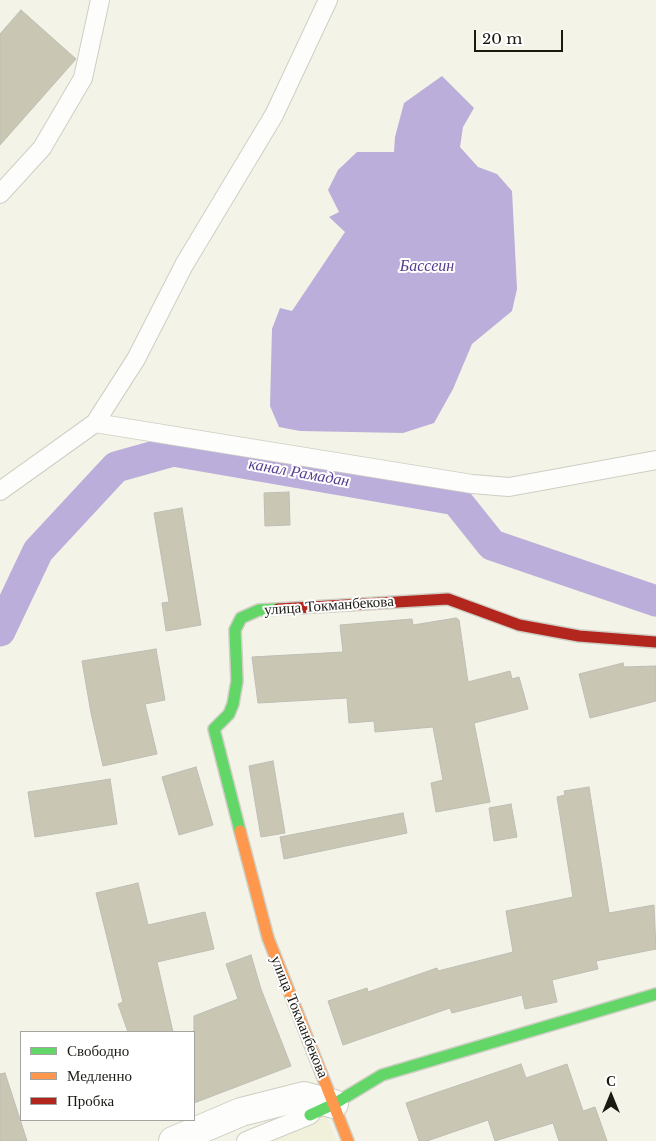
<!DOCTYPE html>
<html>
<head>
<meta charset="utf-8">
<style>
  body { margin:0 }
  #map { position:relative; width:656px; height:1141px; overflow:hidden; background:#f4f3e7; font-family:"Libre Baskerville",serif }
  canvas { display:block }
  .legend { position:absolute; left:20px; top:1031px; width:175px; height:90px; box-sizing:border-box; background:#fff; border:1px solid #a3a3a0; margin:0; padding:6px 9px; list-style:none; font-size:15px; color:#1a1912 }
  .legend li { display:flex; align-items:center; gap:10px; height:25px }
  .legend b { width:25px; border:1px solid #a3a3a0 }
  .north { position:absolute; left:586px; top:1071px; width:50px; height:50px; -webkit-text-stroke:4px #fff; paint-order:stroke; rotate:0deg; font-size:14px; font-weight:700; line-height:20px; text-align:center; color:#1a1912 }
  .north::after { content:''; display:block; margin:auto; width:18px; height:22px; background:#1a1912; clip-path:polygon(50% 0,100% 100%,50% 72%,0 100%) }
  .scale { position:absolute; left:474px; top:30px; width:89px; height:22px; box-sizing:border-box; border:2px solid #1a1912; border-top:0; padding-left:6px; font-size:15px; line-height:18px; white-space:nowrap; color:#1a1912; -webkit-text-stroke:4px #fff; paint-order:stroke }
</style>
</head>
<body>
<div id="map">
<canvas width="656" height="1141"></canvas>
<ul class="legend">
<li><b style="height:6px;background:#63d668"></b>Свободно</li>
<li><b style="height:6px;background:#ff974d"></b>Медленно</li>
<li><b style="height:6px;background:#b3261e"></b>Пробка</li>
</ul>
<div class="north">С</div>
<div class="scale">20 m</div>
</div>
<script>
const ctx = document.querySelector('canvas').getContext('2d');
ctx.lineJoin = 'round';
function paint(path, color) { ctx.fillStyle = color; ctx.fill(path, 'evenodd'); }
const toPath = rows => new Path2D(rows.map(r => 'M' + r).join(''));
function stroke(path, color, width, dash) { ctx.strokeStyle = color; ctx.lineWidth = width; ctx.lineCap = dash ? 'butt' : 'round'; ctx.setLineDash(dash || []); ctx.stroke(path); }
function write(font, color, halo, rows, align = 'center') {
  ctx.font = font + ' "Libre Baskerville",serif'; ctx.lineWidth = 4; ctx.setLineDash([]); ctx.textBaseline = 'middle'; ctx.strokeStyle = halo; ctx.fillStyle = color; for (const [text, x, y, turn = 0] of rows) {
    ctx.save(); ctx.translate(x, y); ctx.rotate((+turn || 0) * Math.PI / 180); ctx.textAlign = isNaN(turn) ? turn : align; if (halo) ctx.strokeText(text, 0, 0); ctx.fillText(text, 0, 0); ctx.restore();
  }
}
paint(toPath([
  [327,1116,336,1141,262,1141]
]), '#f1f0da');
paint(toPath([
  [442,76,474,108,463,127,460,147,478,167,497,174,512,191,517,289,512,311,472,344,453,389,434,423,403,433,300,431,279,427,270,406,272,329,280,308,292,311,345,232,329,217,339,212,328,190,338,170,357,152,394,152,395,137,404,103]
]), '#bbaeda');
stroke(toPath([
  [0,631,38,551,116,467,173,451,456,500,492,545,656,601]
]), '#bbaeda', 31);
const building = toPath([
  [21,10,76,59,0,145,0,34,21,10],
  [289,492,290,525,265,526,264,493,289,492],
  [182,508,201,625,166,631,162,603,169,602,154,513,182,508],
  [456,618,459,620,468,682,510,671,512,679,519,677,528,709,474,723,490,802,436,812,431,783,443,780,433,727,375,732,374,721,349,723,347,698,258,703,252,657,343,652,340,625,412,619,413,625,456,618],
  [156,649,165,700,145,704,157,754,103,766,91,713,82,661,156,649],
  [623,663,624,667,656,666,656,701,590,718,579,674,623,663],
  [273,761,285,833,261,837,249,766,273,761],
  [196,767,213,825,179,835,162,777,196,767],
  [110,779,117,824,35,837,28,792,110,779],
  [589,787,609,913,654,905,656,949,596,961,598,969,552,980,557,1002,525,1009,522,995,452,1013,450,1008,343,1045,328,1001,367,988,368,992,437,968,438,971,513,952,506,911,573,897,557,797,565,795,564,791,589,787],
  [511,804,517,837,494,841,489,808,511,804],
  [403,813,407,833,284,859,280,837,403,813],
  [138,883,148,925,205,912,214,949,157,962,173,1032,128,1032,118,1004,123,1002,96,893,138,883],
  [251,955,261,989,291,1066,194,1103,194,1016,238,999,226,964,251,955],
  [521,1064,526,1078,567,1064,583,1111,595,1107,607,1141,559,1141,553,1123,495,1141,488,1120,427,1141,419,1141,406,1103,521,1064],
  [5,1073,27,1141,0,1141,0,1074,5,1073]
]);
paint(building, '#c9c7b3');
stroke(building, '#bebdb4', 1);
const lane = toPath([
  [0,194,42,148,83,78,100,0],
  [95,423,472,484,509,487,656,460],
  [0,491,95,423,136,359,184,265,274,115,328,0],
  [246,1141,310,1115]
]);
const street = toPath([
  [173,1141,241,1112,304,1096,334,1104]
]);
const fast = toPath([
  [240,831,214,729,229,714,233,704,237,681,235,630,241,618,259,610,278,609],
  [310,1115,334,1104,382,1075,656,994]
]);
const slow = toPath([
  [240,831,268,938,348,1141]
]);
const jam = toPath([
  [278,609,448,599,519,625,579,636,656,642]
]);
stroke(lane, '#cfcec4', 20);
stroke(street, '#cfcec4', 30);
stroke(fast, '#cfcec4', 14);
stroke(slow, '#cfcec4', 14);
stroke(jam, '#cfcec4', 14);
stroke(lane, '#fdfdfb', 18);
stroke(street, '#fdfdfb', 28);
stroke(fast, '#63d668', 11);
stroke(slow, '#ff974d', 11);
stroke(jam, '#b3261e', 11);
write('15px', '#1a1912', '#fff', [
  ["улица Токманбекова",329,606,-4],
  ["улица Токманбекова",299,1017,68]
]);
write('italic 16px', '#573d8e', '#fff', [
  ["Бассеин",427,266],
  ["канал Рамадан",299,473,10]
]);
</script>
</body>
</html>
